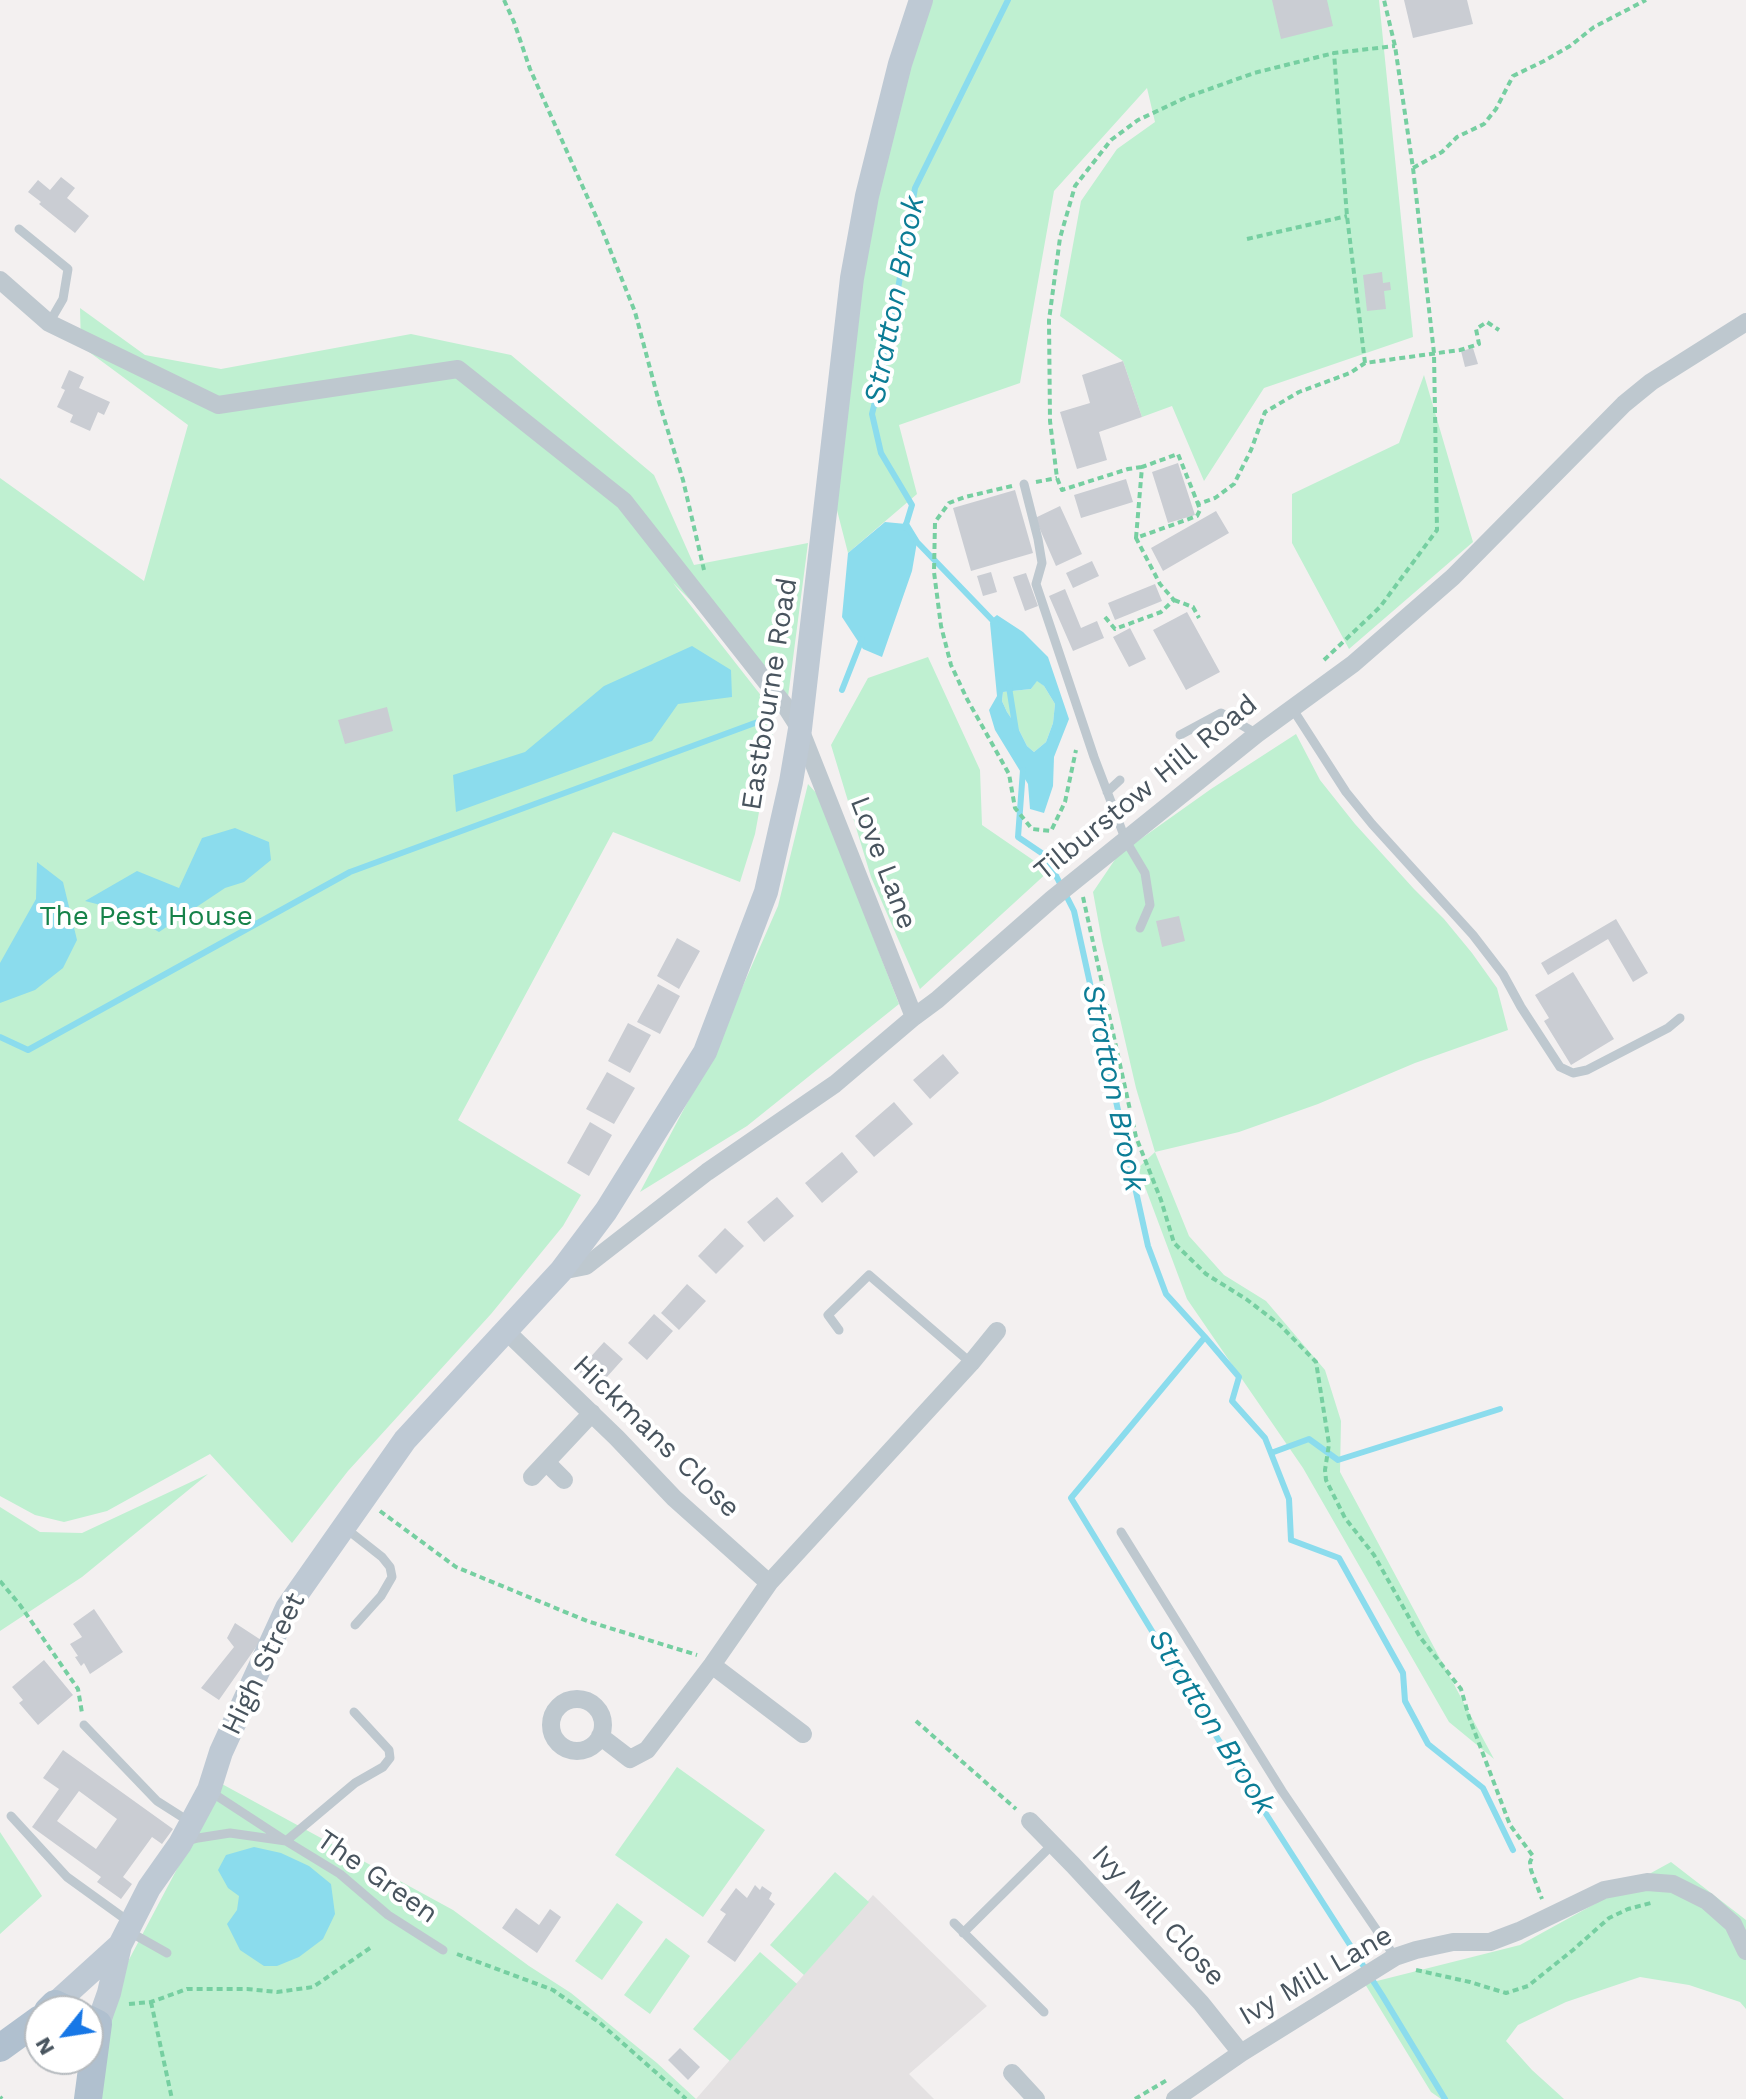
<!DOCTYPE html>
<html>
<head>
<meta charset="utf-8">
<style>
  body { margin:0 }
  #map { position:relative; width:1746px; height:2099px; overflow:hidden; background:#f3f0f0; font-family:"Work Sans",sans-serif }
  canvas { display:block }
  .north { position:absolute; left:24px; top:1995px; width:80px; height:80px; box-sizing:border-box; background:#fff; border:2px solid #b6bbbf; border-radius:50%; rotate:240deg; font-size:22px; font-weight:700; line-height:32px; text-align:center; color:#48545e }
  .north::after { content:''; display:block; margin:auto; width:28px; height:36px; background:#1777e6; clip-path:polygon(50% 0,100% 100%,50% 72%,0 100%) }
</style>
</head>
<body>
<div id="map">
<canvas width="1746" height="2099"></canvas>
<div class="north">N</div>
</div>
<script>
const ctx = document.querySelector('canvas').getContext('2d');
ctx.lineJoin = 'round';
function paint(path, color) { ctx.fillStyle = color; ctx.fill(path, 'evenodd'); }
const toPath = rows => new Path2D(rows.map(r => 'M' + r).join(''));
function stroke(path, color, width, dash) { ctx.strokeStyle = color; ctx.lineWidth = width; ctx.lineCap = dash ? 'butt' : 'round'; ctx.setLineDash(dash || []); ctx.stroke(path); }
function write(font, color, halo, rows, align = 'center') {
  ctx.font = font + ' "Work Sans",sans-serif'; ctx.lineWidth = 8; ctx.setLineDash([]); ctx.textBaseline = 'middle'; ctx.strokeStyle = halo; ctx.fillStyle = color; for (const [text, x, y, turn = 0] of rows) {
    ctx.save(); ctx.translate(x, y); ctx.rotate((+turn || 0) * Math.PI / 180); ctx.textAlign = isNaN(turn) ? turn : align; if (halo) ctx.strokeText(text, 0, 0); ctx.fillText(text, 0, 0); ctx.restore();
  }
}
paint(toPath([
  [873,1895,987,2006,909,2074,934,2099,696,2099]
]), '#e4e1e2');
paint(toPath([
  [921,0,1379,0,1413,337,1264,388,1204,481,1172,406,1142,417,1123,361,1060,316,1081,201,1117,149,1155,122,1147,88,1054,191,1020,383,899,425,917,494,848,553,830,483,842,364],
  [80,308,145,355,221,369,411,334,511,355,654,475,694,565,808,543,788,697,673,583,770,707,773,736,755,834,740,882,613,832,458,1120,581,1195,563,1226,491,1314,348,1471,292,1543,210,1454,107,1511,64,1522,35,1515,0,1496,0,478,144,581,188,425,81,346],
  [1424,375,1473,542,1349,649,1292,543,1292,494,1399,443],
  [928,657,980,770,982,825,1049,871,920,989,871,877,831,745,868,678],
  [1037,680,1044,686,1055,704,1053,723,1046,742,1034,752,1027,746,1018,728,1007,712,1002,701,1003,692,1031,689],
  [1296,734,1320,780,1355,824,1414,889,1444,919,1472,953,1497,988,1508,1030,1415,1063,1318,1104,1239,1132,1155,1152,1189,1236,1224,1275,1266,1301,1325,1370,1341,1421,1340,1472,1494,1759,1449,1722,1303,1468,1187,1299,1138,1168,1155,1152,1136,1088,1102,941,1093,892,1118,855,1211,789],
  [808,784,819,796,899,1004,747,1126,640,1192,713,1054,778,906],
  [208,1474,82,1577,0,1631,0,1507,40,1532,82,1533],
  [677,1767,765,1830,703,1917,615,1855],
  [222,1784,453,1910,529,1966,571,1993,657,2063,696,2099,98,2099,115,1986],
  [0,1832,42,1896,0,1934],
  [1671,1862,1746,1920,1746,2009,1740,2002,1689,1985,1640,1977,1566,2002,1518,2025,1506,2041,1532,2070,1564,2099,1441,2099,1431,2092,1365,1984,1520,1945],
  [835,1872,869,1902,804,1975,770,1945],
  [617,1903,643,1922,602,1980,575,1961],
  [666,1938,690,1956,650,2014,624,1995],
  [760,1952,797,1984,730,2061,693,2029]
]), '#bff0d1');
paint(toPath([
  [885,522,906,524,917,542,912,571,882,657,863,649,842,617,848,553],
  [997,615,1023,632,1048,657,1069,719,1054,757,1053,786,1044,813,1030,809,1028,784,995,730,989,710,997,696,990,623,992,619],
  [1037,681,1044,686,1055,704,1053,723,1046,742,1034,752,1027,746,1018,728,1007,712,1002,701,1003,692,1031,689],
  [692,646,731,670,732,697,678,704,652,741,456,812,453,775,525,752,604,686],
  [235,828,269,842,271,860,244,882,225,888,159,932,120,910,85,901,137,871,179,888,202,838],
  [37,862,63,882,77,940,63,968,35,990,0,1003,0,963,36,899],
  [254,1847,281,1853,309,1866,331,1884,335,1914,323,1939,299,1957,277,1966,264,1966,240,1950,227,1924,237,1910,239,1896,228,1888,218,1870,226,1855]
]), '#8bdced');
stroke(toPath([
  [906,524,917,542,997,625],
  [905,528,912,505,881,453,872,414,888,348,915,188,1008,0],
  [1009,687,1016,731],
  [842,690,862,639],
  [1023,770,1018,837,1046,856,1074,911,1148,1246,1166,1294,1205,1337,1071,1498,1211,1728,1382,1995,1445,2099],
  [0,1037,28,1050,350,872,763,720],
  [1205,1337,1239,1377,1232,1401,1265,1438,1289,1499,1291,1540,1339,1558,1403,1673,1405,1701,1428,1744,1483,1788,1513,1850],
  [1271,1453,1309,1439,1338,1460,1500,1409]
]), '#8bdced', 6);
paint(toPath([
  [1272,0,1327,0,1333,26,1281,39],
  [1404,0,1467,0,1473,24,1413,38],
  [61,177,75,188,67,198,89,216,75,233,39,204,41,202,28,192,38,180,50,190],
  [1382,272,1383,283,1390,282,1391,290,1384,291,1386,309,1367,311,1363,275],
  [1473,348,1478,364,1465,367,1461,351],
  [1123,361,1142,417,1099,432,1107,460,1077,469,1060,412,1090,403,1082,375],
  [69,370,84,377,79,388,110,402,104,415,98,412,90,431,70,422,73,415,57,407,65,390,61,388],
  [1178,463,1195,515,1168,523,1152,472],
  [1126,479,1133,502,1081,518,1074,495],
  [1015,490,1033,553,971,571,953,508],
  [1060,506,1082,554,1056,566,1035,518],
  [1216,511,1229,533,1163,571,1151,548],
  [1092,561,1099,576,1073,588,1066,573],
  [991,572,997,592,983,596,977,576],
  [1026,573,1038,606,1025,611,1013,577],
  [1155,584,1162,601,1115,620,1108,603],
  [1065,589,1081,628,1097,621,1104,638,1073,651,1049,596],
  [1187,612,1220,672,1186,690,1153,630],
  [1130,628,1146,659,1129,667,1113,637],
  [387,707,393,731,345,744,338,720],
  [1179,916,1185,941,1162,947,1156,921],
  [1616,919,1648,973,1633,982,1608,939,1548,975,1541,963],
  [677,938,700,951,679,989,657,976],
  [1573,972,1614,1039,1571,1065,1544,1021,1549,1018,1535,995],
  [658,984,680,996,660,1034,637,1022],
  [628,1023,651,1035,630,1073,608,1061],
  [943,1054,959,1073,930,1099,913,1080],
  [607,1072,635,1088,614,1124,586,1109],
  [894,1102,913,1124,874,1157,855,1136],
  [590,1122,612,1135,589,1176,567,1163],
  [842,1152,858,1172,822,1203,805,1183],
  [777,1197,794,1216,764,1242,747,1222],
  [725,1228,744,1246,716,1274,698,1256],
  [687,1284,706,1301,679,1330,661,1313],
  [654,1314,673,1331,647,1360,628,1343],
  [604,1342,623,1359,597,1388,578,1371],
  [94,1609,123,1652,90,1674,84,1663,81,1666,75,1657,78,1656,70,1644,82,1637,73,1624],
  [235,1623,261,1640,219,1700,201,1688,234,1647,227,1638],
  [44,1660,73,1695,38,1725,19,1703,23,1700,12,1687],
  [63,1750,173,1829,162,1844,152,1837,123,1877,132,1884,121,1899,97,1882,101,1877,32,1827,59,1789,43,1778],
  [79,1791,117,1819,96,1849,57,1821],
  [755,1885,760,1890,762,1886,772,1893,769,1899,775,1904,735,1962,707,1942,726,1914,720,1910,736,1888,747,1898],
  [516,1908,539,1925,550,1909,561,1917,537,1953,502,1928],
  [680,2048,700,2067,688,2080,668,2060]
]), '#cacdd3');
stroke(toPath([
  [504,0,514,22,530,69,603,232,635,312,659,402,683,480,704,570],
  [1413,168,1442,152,1457,137,1484,124,1496,109,1513,76,1544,61,1570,46,1594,27,1646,0],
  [1247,239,1347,216],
  [1365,363,1347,216,1334,53,1395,46],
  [1142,467,1128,469,1062,490,1057,478,1050,421,1049,320,1060,238,1075,186,1111,140,1138,120,1187,97,1254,73,1334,53],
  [1036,482,1057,478],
  [1012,486,965,497,949,503,935,522,934,572,941,626,951,665,967,699,1009,774,1015,808,1032,829,1051,831,1065,802,1076,750],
  [1136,538,1142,467,1178,454,1198,504],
  [1174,600,1193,607,1199,618],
  [1105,617,1115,629,1161,612,1174,600,1160,584,1136,538,1197,516,1200,510,1198,504,1215,498,1234,484,1251,450,1265,412,1299,392,1350,373,1365,363,1460,350,1479,344,1476,329,1487,322,1499,330],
  [1324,660,1380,607,1437,530,1434,353,1413,168,1395,46,1384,0],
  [1083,897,1136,1137,1161,1200,1174,1243,1206,1274,1246,1299,1280,1325,1316,1362,1329,1444,1325,1470,1326,1480,1345,1518,1374,1555,1420,1637,1461,1689,1469,1717,1510,1825,1533,1856,1530,1862,1531,1870,1542,1899],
  [380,1511,456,1567,587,1621,697,1655],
  [0,1581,20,1605,78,1689,82,1713],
  [916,1721,1016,1809],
  [457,1954,553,1990,600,2023,686,2099],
  [1416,1970,1470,1982,1506,1993,1528,1986,1573,1950,1609,1918,1628,1909,1651,1903],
  [151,2002,172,2099],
  [129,2004,151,2002,187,1989,247,1989,277,1992,313,1987,373,1946],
  [0,2097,2,2099],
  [1135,2099,1167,2080]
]), '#76cfa1', 4, [6, 4]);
stroke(toPath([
  [19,229,68,269,63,299,49,323],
  [1024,484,1038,539,1042,563,1036,584,1094,757,1126,841,1145,873,1150,905,1140,928],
  [1292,708,1346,792,1372,824,1473,935,1503,974,1521,1007,1560,1067,1573,1073,1587,1070,1668,1028,1680,1018],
  [1180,735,1221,713,1257,734],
  [1107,792,1120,780],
  [839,1330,828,1315,869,1275,971,1363],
  [344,1527,382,1557,390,1567,392,1577,381,1596,355,1625],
  [1121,1532,1282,1791,1395,1957],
  [84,1725,157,1801,190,1822],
  [211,1792,286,1841,355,1783,383,1767,390,1758,389,1750,354,1712],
  [11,1816,67,1877,128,1921],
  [187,1841,198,1838,230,1833,286,1841,340,1874,388,1915,443,1950],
  [954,1923,1044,2012],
  [128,1931,167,1953],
  [963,1933,1053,1844]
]), '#bec8cf', 9);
stroke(toPath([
  [0,280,49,323,218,405,458,369,624,501,786,707,800,729,914,1017],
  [561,1271,586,1266,707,1172,835,1084,914,1017,937,1000,1052,899,1257,734,1353,664,1453,577,1624,404,1651,382,1746,322],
  [505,1330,617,1438,674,1498,769,1583],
  [546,1462,564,1480],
  [532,1477,592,1413],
  [712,1665,803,1734],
  '551 1725a26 26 0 1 1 52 0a26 26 0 1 1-52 0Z',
  [600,1736,630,1759,647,1750,712,1665,769,1583,971,1363,997,1331],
  [1030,1821,1073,1865,1201,2003,1241,2053],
  [1012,2073,1036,2099],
  [1175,2099,1241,2053,1395,1957,1416,1950,1453,1942,1490,1942,1519,1931,1604,1890,1647,1882,1673,1884,1707,1901,1733,1924,1746,1951]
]), '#bec8cf', 18);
stroke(toPath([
  [55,2004,120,1945],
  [98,2024,109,1993,120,1945,149,1888,180,1844,209,1790,221,1752,287,1608,405,1440,561,1271,606,1211,705,1052,766,892,791,782,800,729,852,278,867,196,900,64,921,0]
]), '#bec9d4', 24);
stroke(toPath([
  [48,2011,55,2004,70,2011],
  [0,2048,40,2019],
  [88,2099,98,2024,88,2019]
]), '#b0c0cf', 28);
write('28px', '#48545e', '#fff', [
  ["Eastbourne Road",770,694,-81],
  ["Tilburstow Hill Road",1146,788,-39],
  ["Love Lane",883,863,69],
  ["Hickmans Close",656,1437,44],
  ["High Street",264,1664,-64],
  ["The Green",377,1877,35],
  ["Ivy Mill Close",1158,1916,47],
  ["Ivy Mill Lane",1316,1976,-30]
]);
write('28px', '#168249', '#fff', [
  ["The Pest House",146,917]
]);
write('italic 30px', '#0c7d96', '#fff', [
  ["Stratton Brook",895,300,-79],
  ["Stratton Brook",1113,1088,78],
  ["Stratton Brook",1211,1722,58]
]);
</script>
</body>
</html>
